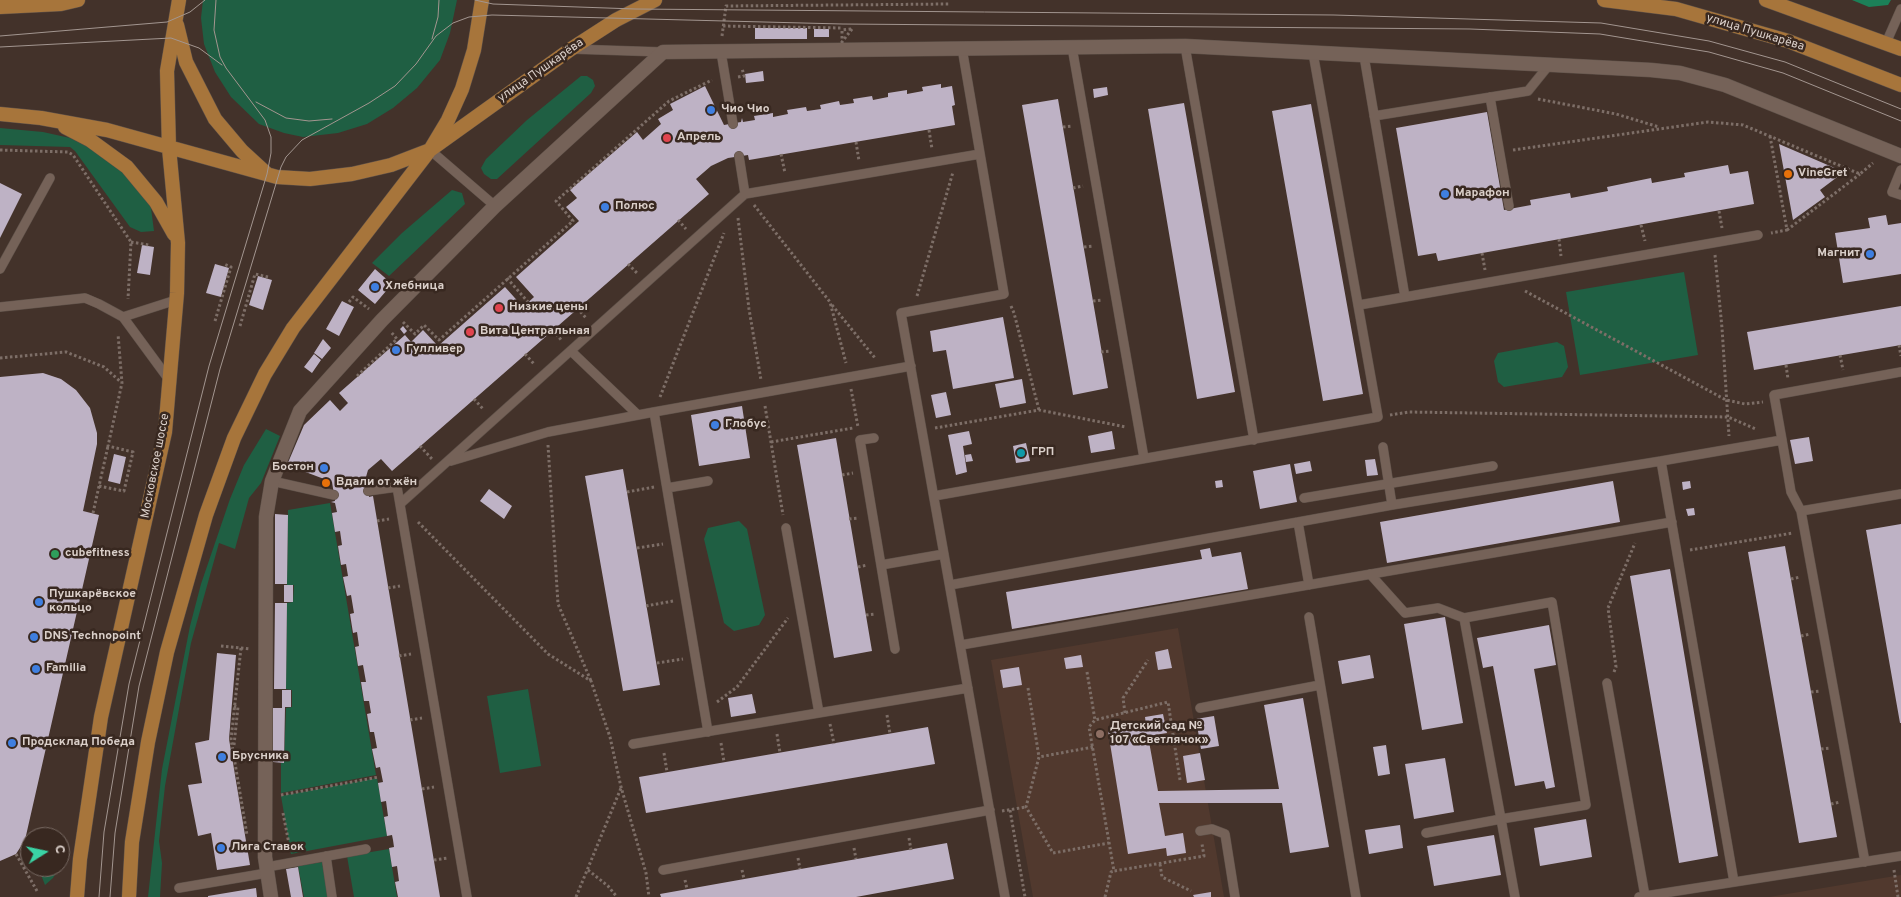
<!DOCTYPE html>
<html>
<head>
<meta charset="utf-8">
<style>
  body { margin:0 }
  #map { position:relative; width:1901px; height:897px; overflow:hidden; background:#43322a; font-family:Overpass,sans-serif }
  canvas { display:block }
  .north { position:absolute; left:20px; top:827px; width:50px; height:50px; box-sizing:border-box; background:#382820; border:1px solid #796b64; border-radius:50%; rotate:80deg; font-size:14px; font-weight:700; line-height:20px; text-align:center; color:#dbd0ca }
  .north::after { content:''; display:block; margin:auto; width:18px; height:22px; background:#3ad4a5; clip-path:polygon(50% 0,100% 100%,50% 72%,0 100%) }
</style>
</head>
<body>
<div id="map">
<canvas width="1901" height="897"></canvas>
<div class="north">С</div>
</div>
<script>
const ctx = document.querySelector('canvas').getContext('2d');
ctx.lineJoin = 'round';
function paint(path, color) { ctx.fillStyle = color; ctx.fill(path, 'evenodd'); }
const toPath = rows => new Path2D(rows.map(r => 'M' + r).join(''));
function stroke(path, color, width, dash) { ctx.strokeStyle = color; ctx.lineWidth = width; ctx.lineCap = dash ? 'butt' : 'round'; ctx.setLineDash(dash || []); ctx.stroke(path); }
function write(font, color, halo, rows, align = 'center') {
  ctx.font = font + ' Overpass,sans-serif'; ctx.lineWidth = 5; ctx.setLineDash([]); ctx.textBaseline = 'middle'; ctx.strokeStyle = halo; ctx.fillStyle = color; for (const [text, x, y, turn = 0] of rows) {
    ctx.save(); ctx.translate(x, y); ctx.rotate((+turn || 0) * Math.PI / 180); ctx.textAlign = isNaN(turn) ? turn : align; if (halo) ctx.strokeText(text, 0, 0); ctx.fillText(text, 0, 0); ctx.restore();
  }
}
paint(toPath([
  [1178,628,1224,897,1033,897,991,660],
  [1901,875,1901,897,1769,897]
]), '#51392e');
paint(toPath([
  [203,0,457,0,450,33,440,60,417,88,393,108,367,124,338,133,303,137,284,133,259,124,231,97,215,72,204,44,201,18],
  [581,76,587,76,593,80,595,86,591,93,497,179,491,179,484,174,481,168,486,159,527,120],
  [0,128,43,132,70,138,94,150,122,170,145,197,151,208,154,231,141,232,130,227,75,151,70,147,0,145],
  [452,190,462,193,465,204,389,276,372,263,402,233],
  [1684,272,1698,355,1580,375,1566,292],
  [1557,342,1564,346,1568,367,1562,377,1504,387,1498,382,1494,361,1498,353],
  [266,429,280,436,261,483,249,498,235,549,219,543,191,643,165,786,159,841,162,863,160,897,148,897,162,769,190,626,201,584,230,499,244,465],
  [330,503,376,775,281,793,281,763,284,763,286,708,292,707,292,690,286,689,287,603,293,602,294,585,287,585,288,510],
  [739,521,747,529,765,615,759,625,734,631,724,623,704,539,708,528],
  [528,689,541,766,500,773,487,696],
  [377,778,387,836,291,854,281,796],
  [389,849,397,897,354,897,347,856],
  [322,862,328,897,304,897,298,866],
  [38,867,59,867,53,878,45,885]
]), '#1f5f43');
paint(toPath([
  [1852,0,1891,0,1888,5,1869,7]
]), '#1c8058');
paint(toPath([
  [755,28,807,28,807,39,755,39],
  [814,29,829,29,829,37,814,37],
  [763,71,764,81,746,83,745,74],
  [941,84,941,88,952,86,955,105,952,106,955,125,749,160,748,155,728,158,711,166,696,179,709,194,392,471,381,459,368,470,366,477,369,497,373,496,440,897,398,897,395,882,399,881,397,866,392,867,389,848,394,847,393,840,392,835,387,836,384,817,388,816,386,801,381,802,378,783,383,782,380,767,376,768,372,749,377,748,374,732,370,732,367,714,371,713,369,701,364,701,361,682,366,682,363,665,358,666,355,647,359,646,357,632,353,633,350,614,354,613,351,595,347,596,343,577,348,576,346,564,341,565,338,546,342,545,340,531,335,532,332,513,337,512,335,503,331,502,335,501,332,482,287,465,304,425,330,400,340,411,348,403,339,393,405,335,411,342,423,330,438,346,505,287,523,307,534,297,516,277,579,221,566,207,577,198,570,190,637,132,643,140,661,124,658,119,673,110,670,104,705,86,724,125,741,122,742,118,743,122,755,120,754,116,773,113,773,117,788,114,787,110,806,107,807,111,821,109,820,105,839,101,840,105,854,103,853,99,872,96,873,100,888,97,888,93,907,90,907,94,923,91,922,87],
  [1107,87,1108,95,1094,98,1093,89],
  [1058,99,1108,388,1073,395,1022,105],
  [1184,103,1235,392,1197,399,1148,109],
  [1311,104,1363,394,1323,401,1272,111],
  [1487,112,1504,210,1531,205,1530,200,1570,193,1571,198,1608,191,1607,187,1651,178,1652,183,1685,177,1684,173,1728,165,1730,174,1748,171,1754,204,1438,261,1436,253,1418,256,1396,128],
  [1779,144,1844,172,1820,190,1825,197,1793,220],
  [0,183,22,194,0,238],
  [1886,215,1888,225,1901,223,1901,274,1843,283,1835,233,1870,228,1868,218],
  [142,245,154,247,150,275,137,273],
  [215,264,229,268,221,297,206,293],
  [375,269,392,284,375,304,358,290],
  [258,276,272,280,263,310,249,305],
  [342,301,354,307,339,336,326,329],
  [1901,306,1901,345,1754,370,1747,332],
  [1003,317,1014,378,953,389,946,350,933,352,930,331],
  [403,326,407,331,404,334,400,329],
  [323,339,331,348,322,359,314,353],
  [314,354,321,360,312,373,304,367],
  [43,373,61,379,76,390,90,408,97,433,97,444,83,511,99,515,25,840,16,854,0,861,0,377],
  [1022,379,1026,403,1000,408,995,384],
  [946,392,951,415,936,418,931,395],
  [742,406,750,458,699,466,691,415],
  [969,431,972,444,963,446,967,472,956,475,948,435],
  [1112,431,1115,449,1091,453,1088,436],
  [1809,437,1813,461,1795,464,1790,440],
  [836,438,872,651,834,658,797,445],
  [1026,443,1030,461,1016,463,1013,446],
  [114,454,126,457,120,484,108,481],
  [971,454,973,461,966,462,965,455],
  [1375,459,1378,475,1367,476,1365,460],
  [1310,461,1312,471,1296,474,1294,464],
  [1290,464,1297,502,1260,509,1253,471],
  [623,469,660,685,623,691,585,476],
  [1222,480,1223,487,1216,488,1215,481],
  [1613,481,1620,522,1387,563,1380,522],
  [1690,481,1691,488,1683,490,1682,482],
  [489,489,512,506,504,519,480,501],
  [1694,508,1695,515,1688,516,1686,509],
  [275,514,288,515,287,584,275,584],
  [1901,524,1901,723,1900,723,1866,530],
  [1785,546,1837,837,1799,843,1748,552],
  [1210,548,1212,557,1241,552,1248,589,1012,629,1006,592,1202,559,1200,550],
  [1670,569,1718,856,1679,863,1630,576],
  [284,585,293,585,293,602,284,602],
  [275,603,287,603,286,689,274,689],
  [1445,617,1463,723,1422,730,1404,624],
  [1549,625,1556,665,1534,669,1555,787,1546,789,1544,781,1515,786,1493,666,1483,668,1477,638],
  [1168,649,1172,668,1158,670,1155,652],
  [217,653,236,655,229,739,250,865,217,870,211,833,198,836,188,785,202,783,195,743,209,740],
  [1081,655,1083,667,1066,669,1064,658],
  [1370,655,1374,678,1342,684,1338,661],
  [1019,667,1022,685,1003,688,1000,670],
  [282,690,291,690,291,707,285,707,284,763,273,762,273,708,282,708],
  [752,694,756,713,731,717,728,698],
  [1303,698,1329,847,1290,853,1282,803,1159,803,1165,836,1183,833,1186,853,1167,856,1166,848,1128,854,1108,731,1146,725,1145,717,1163,714,1167,733,1148,736,1158,791,1279,789,1264,705],
  [1214,716,1219,746,1201,749,1196,719],
  [928,727,935,764,646,813,639,777],
  [1386,745,1390,774,1378,776,1373,747],
  [1200,753,1205,780,1187,783,1183,756],
  [1445,758,1454,812,1414,819,1405,764],
  [1586,819,1592,857,1540,866,1534,828],
  [1400,825,1403,848,1369,854,1365,830],
  [1494,835,1501,875,1434,886,1427,846],
  [947,843,954,879,856,897,661,897,660,894],
  [298,867,303,897,291,897,286,869],
  [256,888,257,897,208,897,208,896],
  [1211,892,1211,897,1194,897,1193,895]
]), '#beb2c5');
const service = toPath([
  [1886,43,1901,9],
  [1185,46,1254,440],
  [1072,47,1144,458],
  [962,48,1004,294,901,313,1005,897],
  [571,49,663,52],
  [721,52,733,124],
  [1364,56,1405,297,1758,235],
  [1490,97,1509,206],
  [1374,116,1528,91,1549,65],
  [430,150,495,206],
  [739,156,745,194,980,154],
  [1901,170,1892,192,1901,195],
  [0,269,50,178],
  [1359,305,1405,297],
  [0,307,85,298,99,304,123,317,170,381],
  [123,317,176,300],
  [571,351,638,415],
  [874,438,860,440,895,649],
  [1782,440,1774,395,1901,372],
  [1383,447,1392,505],
  [451,461,548,432,654,412],
  [1661,461,1782,440,1791,492,1801,511,1865,862],
  [272,481,334,495],
  [667,488,708,481],
  [368,491,397,487,467,897],
  [934,496,1378,417,1313,53],
  [1304,498,1493,466],
  [400,504,745,194],
  [1801,511,1901,494],
  [1298,522,1309,585],
  [786,528,819,713],
  [881,565,944,554],
  [1370,574,1405,613,1438,608,1464,618],
  [950,585,1392,505,1661,461,1734,882],
  [1309,617,1356,897],
  [961,645,1672,522],
  [1607,683,1645,896],
  [1200,708,1320,685],
  [708,732,654,412,911,366],
  [633,744,968,688],
  [1200,831,1212,829,1225,834,1235,897],
  [1426,833,1501,819,1586,805,1552,602,1464,618,1501,819,1515,897],
  [326,856,332,897],
  [267,867,366,849],
  [663,870,990,810],
  [179,888,267,873],
  [1639,897,1901,856]
]);
const minor = toPath([
  [271,897,265,857,266,517,272,481,300,411,382,320,495,206,663,52,1185,46,1651,70,1680,73,1725,85,1901,156]
]);
const primary = toPath([
  [1604,0,1676,9,1788,41,1901,85],
  [1766,0,1901,49],
  [0,7,61,4,78,0],
  [177,25,186,62,215,119,242,151,266,173],
  [0,114,41,118,107,130,277,177,310,179,352,174,391,165,430,150,571,49,616,20,655,0],
  [65,127,90,140,127,167,156,202,174,234],
  [77,897,80,859,101,717,165,432,177,293,178,243,169,148,167,71,179,0],
  [129,897,132,842,148,742,167,652,206,515,234,438,265,374,293,328,430,150,448,120,462,89,474,50,482,0]
]);
stroke(service, '#5e5149', 10);
stroke(minor, '#5e5149', 15);
stroke(primary, '#5e5149', 15);
stroke(toPath([
  [723,26,842,28],
  [852,29,842,42,842,30,852,29],
  [722,36,726,6,949,4],
  [738,77,744,76,742,68],
  [1538,99,1616,114,1659,127],
  [1063,127,1072,126],
  [929,130,932,149],
  [1770,136,1787,230,1771,233],
  [856,142,859,161],
  [0,150,68,152,73,155,131,242,128,299],
  [1513,150,1708,122,1743,125,1860,174,1873,163],
  [781,154,785,173],
  [1073,188,1083,186],
  [754,205,830,302,846,363],
  [1719,211,1722,228],
  [738,218,749,309,761,380],
  [678,220,686,229],
  [1641,225,1645,241],
  [1787,230,1860,174],
  [1559,239,1561,256],
  [131,242,149,245],
  [1084,247,1093,246],
  [1482,253,1485,270],
  [1715,255,1722,328,1729,436],
  [628,264,638,274],
  [507,278,528,302],
  [1525,291,1726,400,1745,404,1763,402],
  [917,296,953,172],
  [1093,301,1102,300],
  [349,302,353,297,369,309],
  [832,305,875,358],
  [1011,306,1014,313,1039,410],
  [577,308,587,319],
  [215,321,231,267,224,264],
  [403,322,415,334,424,325,439,340,573,221,556,201,669,101,712,80],
  [240,326,255,274,268,277],
  [553,330,562,341],
  [1899,345,1901,356],
  [1101,352,1111,351],
  [525,354,535,365],
  [1840,355,1843,370],
  [0,358,66,352,104,367,122,383],
  [1786,365,1788,379],
  [357,376,397,339,391,332],
  [851,389,858,427],
  [660,397,724,233],
  [474,399,484,410],
  [765,406,783,515],
  [1390,415,1409,412,1728,417,1756,429],
  [935,428,1039,410,1126,427],
  [771,442,853,428],
  [548,445,558,604,591,681],
  [420,446,432,459],
  [842,475,853,473],
  [99,486,124,491,133,452,108,446,122,383,118,334],
  [627,492,654,487],
  [93,513,108,446],
  [849,519,859,518],
  [377,521,389,519],
  [418,522,548,654,591,681,610,737,621,787,646,873,649,897],
  [637,548,663,544],
  [1690,550,1793,533],
  [858,567,867,565],
  [1791,579,1800,577],
  [388,588,400,586],
  [646,606,673,601],
  [866,615,875,614],
  [1801,636,1810,634],
  [221,646,250,649],
  [241,648,231,739,247,835],
  [399,656,411,654],
  [657,663,683,659],
  [1087,672,1095,720],
  [1614,672,1616,667,1608,608,1635,543],
  [1028,688,1039,757],
  [1811,692,1820,691],
  [717,702,737,687,788,618],
  [1125,713,1123,698,1148,660],
  [887,715,890,734],
  [410,720,422,718],
  [830,724,834,744],
  [777,734,780,753],
  [721,743,724,762],
  [234,745,238,707,234,706],
  [1093,747,1039,757,1026,807,1053,853,1109,843],
  [1821,749,1830,748],
  [664,753,667,772],
  [1180,780,1168,702,1095,720,1089,727,1114,871,1204,856,1202,844],
  [422,789,434,787],
  [281,795,379,777],
  [1831,804,1840,802],
  [1010,810,1025,897],
  [1002,811,1026,807],
  [283,813,290,849],
  [909,838,911,850],
  [854,848,856,859],
  [16,854,37,891],
  [798,858,800,869],
  [434,860,448,858],
  [1160,864,1162,877,1191,891],
  [588,870,608,886,617,897],
  [742,870,744,879],
  [1894,870,1898,897],
  [685,880,687,889],
  [576,897,621,788],
  [1105,897,1111,872,1114,871]
]), '#7d6e67', 3, [2.5, 2.5]);
stroke(service, '#756258', 9);
stroke(minor, '#756258', 14);
stroke(primary, '#a7753b', 14);
stroke(toPath([
  [475,0,493,4,635,9,1334,15,1601,23,1709,41,1785,62,1901,109],
  [0,36,167,22,190,12,205,0],
  [432,39,438,17,439,0],
  [0,47,171,38,199,48,222,65],
  [256,102,286,118,309,121,332,119],
  [99,897,104,832,129,684,209,366,267,174,271,153,271,137,265,120,226,68,220,57,214,30,216,0],
  [110,897,115,833,139,686,220,369,281,167,286,157,302,140,369,103,395,86,416,64,436,36,453,23,469,17,492,15,842,24,1470,29,1600,34,1709,52,1783,73,1901,121]
]), '#a39690', 1);
for (const [x, y, r, color] of [
  [711,110,5,"#3f7fe0"],
  [667,138,5,"#e0444e"],
  [1788,174,5,"#e8710a"],
  [1445,194,5,"#3f7fe0"],
  [605,207,5,"#3f7fe0"],
  [1870,254,5,"#3f7fe0"],
  [375,287,5,"#3f7fe0"],
  [499,308,5,"#e0444e"],
  [470,332,5,"#e0444e"],
  [396,350,5,"#3f7fe0"],
  [715,425,5,"#3f7fe0"],
  [1021,453,5,"#0f9aa8"],
  [324,468,5,"#3f7fe0"],
  [326,483,5,"#e8710a"],
  [55,554,5,"#2e9e5b"],
  [39,602,5,"#3f7fe0"],
  [34,637,5,"#3f7fe0"],
  [36,669,5,"#3f7fe0"],
  [1100,734,5,"#8d6e63"],
  [12,743,5,"#3f7fe0"],
  [222,757,5,"#3f7fe0"],
  [221,848,5,"#3f7fe0"]
]) { const dot = new Path2D(); dot.arc(x, y, r, 0, 2 * Math.PI); ctx.fillStyle = color; ctx.fill(dot); stroke(dot, '#382820', 2); }
write('12px', '#dbd0ca', '#382820', [
  ["улица Пушкарёва",1755,33,17],
  ["улица Пушкарёва",541,71,-35],
  ["Московское шоссе",156,466,-79]
]);
write('bold 12px', '#dbd0ca', '#382820', [
  ["Чио Чио",721,110],
  ["Апрель",677,138],
  ["VineGret",1798,174],
  ["Марафон",1455,194],
  ["Полюс",615,207],
  ["Магнит",1860,254,"right"],
  ["Хлебница",385,287],
  ["Низкие цены",509,308],
  ["Вита Центральная",480,332],
  ["Гулливер",406,350],
  ["Глобус",725,425],
  ["ГРП",1031,453],
  ["Бостон",314,468,"right"],
  ["Вдали от жён",336,483],
  ["cubefitness",65,554],
  ["Пушкарёвское",49,595],
  ["кольцо",49,609],
  ["DNS Technopoint",44,637],
  ["Familia",46,669],
  ["Детский сад №",1110,727],
  ["107 «Светлячок»",1110,741],
  ["Продсклад Победа",22,743],
  ["Брусника",232,757],
  ["Лига Ставок",231,848]
], 'left');
</script>
</body>
</html>
